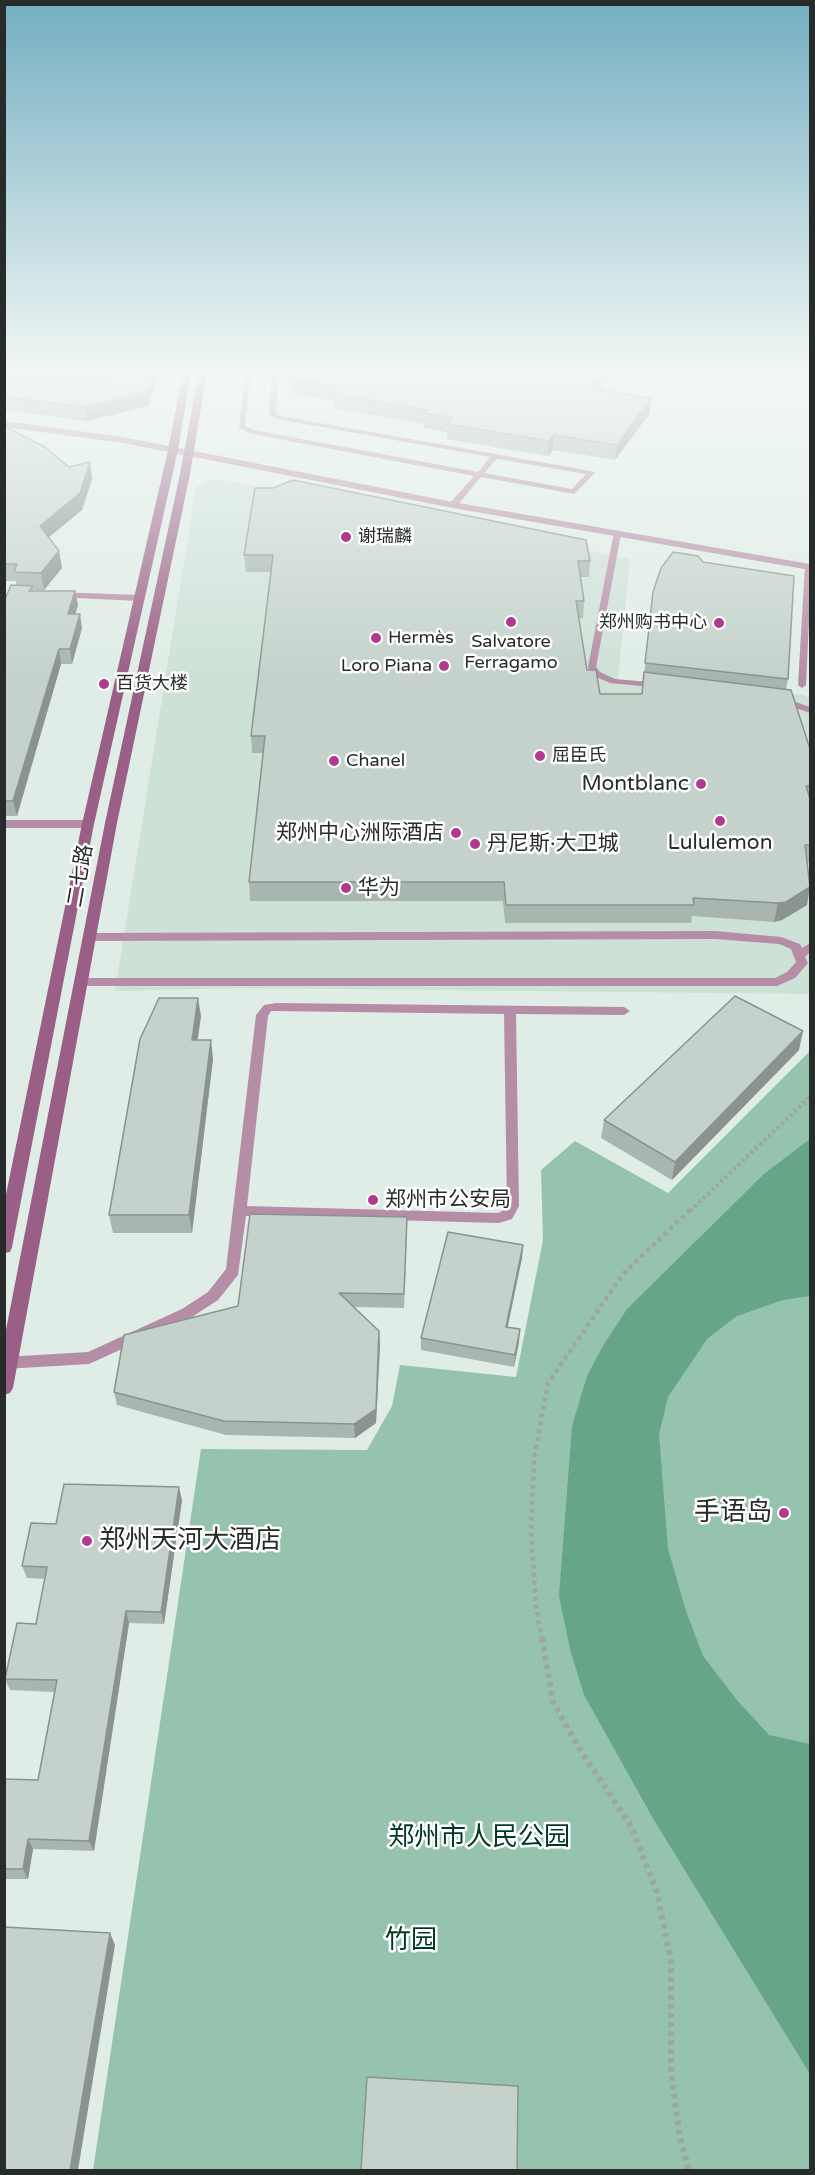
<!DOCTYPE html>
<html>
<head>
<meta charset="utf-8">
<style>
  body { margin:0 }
  #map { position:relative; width:815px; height:2175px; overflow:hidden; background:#e0ede6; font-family:"Varela Round",sans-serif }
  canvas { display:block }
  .frame { position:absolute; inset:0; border:6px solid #272b29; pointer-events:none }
</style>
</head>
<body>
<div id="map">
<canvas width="815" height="2175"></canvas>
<div class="frame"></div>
</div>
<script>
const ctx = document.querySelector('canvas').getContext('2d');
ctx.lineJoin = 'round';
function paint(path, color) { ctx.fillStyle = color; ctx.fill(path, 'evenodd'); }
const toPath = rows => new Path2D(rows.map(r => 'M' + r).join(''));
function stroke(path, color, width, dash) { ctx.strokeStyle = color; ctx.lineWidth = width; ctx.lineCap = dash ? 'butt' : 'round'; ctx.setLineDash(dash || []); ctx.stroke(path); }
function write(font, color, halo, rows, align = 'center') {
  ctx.font = font + ' "Varela Round","Noto Sans SC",sans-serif'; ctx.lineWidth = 5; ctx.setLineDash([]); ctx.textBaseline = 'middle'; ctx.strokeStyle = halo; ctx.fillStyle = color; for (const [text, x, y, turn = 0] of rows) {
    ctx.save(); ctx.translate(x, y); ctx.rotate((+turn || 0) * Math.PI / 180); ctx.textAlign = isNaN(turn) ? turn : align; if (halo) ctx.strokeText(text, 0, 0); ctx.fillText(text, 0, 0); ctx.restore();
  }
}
paint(toPath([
  [218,479,630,559,618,679,805,695,810,699,810,994,240,988,115,991,196,487,207,481]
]), '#cee1d7');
paint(toPath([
  [810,1051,810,2170,93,2170,201,1449,367,1450,392,1406,400,1365,516,1377,543,1240,541,1170,575,1141,668,1193]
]), '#95c3ad');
paint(toPath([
  [810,1139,810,1296,783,1300,737,1316,707,1339,668,1397,659,1434,668,1549,686,1611,703,1656,736,1699,769,1735,810,1744,810,2074,654,1820,584,1695,570,1649,559,1596,572,1426,587,1376,604,1344,627,1309,764,1174]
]), '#67a589');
stroke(toPath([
  [690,1211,810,1097]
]), '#9da6a1', 4, [3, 3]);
stroke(toPath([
  [542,1640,536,1607,531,1530,534,1459,548,1383,623,1274,691,1209]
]), '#9da6a1', 4.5, [4, 4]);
stroke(toPath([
  [542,1638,553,1702,579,1748,631,1826,657,1892,671,1962,671,2071,680,2138,689,2170]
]), '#9da6a1', 6, [4.5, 4.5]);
paint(toPath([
  [245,372,251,372,245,426,254,430,478,472,490,457,277,419,269,415,272,372,278,372,276,414,281,416,591,471,595,473,574,494,481,477,456,507,450,507,450,503,474,476,252,434,239,428,245,372],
  [497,459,586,474,572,489,484,473,497,459],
  [614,532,621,534,596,667,600,672,615,679,659,683,662,684,662,688,610,683,594,676,588,667,614,532],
  [805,565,810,565,810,600,806,685,802,688,798,685,805,565],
  [781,697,810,707,810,713,778,702,778,698,781,697],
  [715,931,781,937,800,944,802,948,810,943,810,952,805,957,808,963,795,978,777,986,82,986,76,982,82,978,775,978,787,972,796,962,791,949,779,944,715,939,90,941,85,937,90,933,715,931],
  [276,1003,624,1007,630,1011,624,1015,516,1014,519,1206,512,1219,499,1223,246,1216,238,1275,218,1300,192,1317,89,1364,4,1369,4,1357,88,1352,182,1309,208,1292,226,1269,256,1015,264,1005,276,1003],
  [271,1011,504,1014,507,1205,502,1211,498,1213,247,1206,268,1016,271,1011]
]), '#b68da7');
paint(toPath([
  [56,592,140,595,145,598,140,601,52,597,51,595,56,592],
  [4,820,88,820,94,824,88,828,4,828,4,820]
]), '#b68da7');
paint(toPath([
  [4,421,123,437,453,502,810,564,810,570,453,508,123,443,4,427,4,421]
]), '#b68da7');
paint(toPath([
  [183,372,191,372,178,450,94,824,12,1247,10,1252,4,1253,4,1204,82,824,168,450,183,372],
  [199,372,207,372,190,474,117,823,13,1388,10,1393,4,1395,4,1340,105,823,180,474,199,372]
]), '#9a5f86');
paint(toPath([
  [4,372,109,372,110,376,114,372,157,372,157,376,148,406,87,421,4,410],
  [291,372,613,372,599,389,650,413,615,460,553,450,548,456,447,439,447,432,424,428,424,424,336,409,333,401,292,394],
  [4,426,69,467,90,462,92,479,82,510,49,537,59,551,62,568,44,590,34,590,34,591,75,591,78,605,75,614,82,628,72,664,61,664,17,816,4,816,4,602,16,585,16,581,4,581],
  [255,488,590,561,589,577,581,577,584,601,583,618,579,618,587,670,600,694,642,694,653,592,788,679,786,689,810,749,810,863,807,863,807,905,782,920,774,922,692,916,691,923,505,923,503,901,250,901,249,882,263,753,252,753,251,736,271,572,246,572,244,555],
  [201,1016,197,1040,213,1059,192,1233,113,1233,109,1215],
  [799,1050,672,1180,601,1138,604,1120],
  [407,1232,404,1308,354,1307,379,1331,380,1345,376,1423,355,1438,226,1435,117,1405,114,1392],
  [523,1245,522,1258,507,1327,519,1342,514,1367,421,1350,421,1338],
  [182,1500,164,1624,129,1623,94,1851,33,1849,28,1879,4,1879,4,1779,38,1780,54,1692,10,1690,5,1679,36,1624,45,1579,27,1578,22,1566,56,1524]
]), '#a9b5af');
paint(toPath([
  [102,372,109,372,110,377,102,389,82,391,80,377],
  [153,372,157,372,157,376,148,406,87,421,85,407],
  [603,372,613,372,589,403,590,388],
  [651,398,650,413,615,460,617,445],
  [554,435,553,450,548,456,549,441],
  [90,462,92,479,82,510,43,542,40,526],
  [59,551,62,568,44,590,41,573],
  [75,591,78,605,71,628,68,614],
  [80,614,82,628,72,664,70,649],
  [59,649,61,664,17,816,13,801],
  [810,887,807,905,782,920,774,922,778,903],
  [198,998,201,1016,195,1059,192,1040],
  [803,1031,799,1050,672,1180,675,1162],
  [211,1040,213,1059,192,1233,189,1215],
  [523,1245,522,1258,505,1340,506,1327],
  [520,1329,519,1342,514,1367,515,1355],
  [379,1331,380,1345,376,1423,355,1438,354,1424],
  [179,1487,182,1500,164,1624,161,1612],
  [126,1611,129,1623,94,1851,89,1841],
  [28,1839,33,1849,28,1879,23,1869],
  [110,1933,115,1945,78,2170,70,2170]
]), '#8a938f');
const building = toPath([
  [33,372,102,372,100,375,80,377,33,372],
  [114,372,153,372,146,392,85,407,4,397,4,377,80,386,103,384,114,372],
  [291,372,603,372,590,388,651,398,617,445,554,435,549,441,447,424,453,418,424,413,427,410,336,394,333,386,291,379,291,372],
  [4,426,45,447,69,467,90,462,80,493,40,526,59,551,41,573,14,572,17,564,4,564,4,426],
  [293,480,586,540,590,561,578,561,584,601,576,601,587,670,596,670,600,694,642,694,644,672,791,690,810,749,810,786,806,786,810,799,810,845,805,845,810,887,786,902,778,903,693,898,694,905,506,905,504,882,249,882,265,736,251,736,273,555,244,555,255,488,273,488,293,480],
  [673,552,698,556,703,562,794,576,788,679,645,663,653,592,661,568,673,552],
  [11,585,33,586,29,591,75,591,68,614,80,614,70,649,59,649,13,801,4,801,4,602,11,585],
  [735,996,803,1031,675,1162,604,1120,735,996],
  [159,998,198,998,192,1040,211,1040,189,1215,109,1215,140,1039,159,998],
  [250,1214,407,1217,404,1294,339,1293,379,1331,376,1409,354,1424,224,1421,114,1392,124,1335,238,1306,250,1214],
  [448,1232,523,1245,506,1327,520,1329,515,1355,421,1338,448,1232],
  [64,1484,179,1487,161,1612,126,1611,89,1841,28,1839,23,1869,4,1869,4,1779,38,1780,57,1680,5,1679,17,1623,36,1624,47,1567,22,1566,31,1523,56,1524,64,1484],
  [4,1927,110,1933,70,2170,4,2170,4,1927],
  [367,2077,518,2086,517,2170,361,2170,367,2077]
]);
paint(building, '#c5d2cc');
stroke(building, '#8a938f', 1.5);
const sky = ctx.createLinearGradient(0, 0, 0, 676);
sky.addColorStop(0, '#74aec2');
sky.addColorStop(0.55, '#f1f7f4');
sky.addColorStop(1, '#f1f7f400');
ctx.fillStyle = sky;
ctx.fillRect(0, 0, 815, 676);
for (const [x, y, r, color] of [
  [346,537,6,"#b13a90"],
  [511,622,6,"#b13a90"],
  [719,623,6,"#b13a90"],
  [376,638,6,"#b13a90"],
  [444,666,6,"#b13a90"],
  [104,684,6,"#b13a90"],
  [540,756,6,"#b13a90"],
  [334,761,6,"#b13a90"],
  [701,784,6,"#b13a90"],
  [720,821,6,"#b13a90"],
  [456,833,6,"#b13a90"],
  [475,844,6,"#b13a90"],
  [346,888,6,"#b13a90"],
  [373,1200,6,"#b13a90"],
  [784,1513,6,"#b13a90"],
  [87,1541,6,"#b13a90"]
]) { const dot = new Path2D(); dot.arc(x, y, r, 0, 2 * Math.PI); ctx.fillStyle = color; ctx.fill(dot); stroke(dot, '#fff', 2); }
write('18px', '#272b29', '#fff', [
  ["谢瑞麟",358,537],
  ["郑州购书中心",707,623,"right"],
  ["Hermès",388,638],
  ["Salvatore",511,642,"center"],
  ["Ferragamo",511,663,"center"],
  ["Loro Piana",432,666,"right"],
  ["百货大楼",116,684],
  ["屈臣氏",552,756],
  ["Chanel",346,761]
], 'left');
write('21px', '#272b29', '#fff', [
  ["Montblanc",689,784,"right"],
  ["郑州中心洲际酒店",444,833,"right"],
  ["Lululemon",720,843,"center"],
  ["丹尼斯·大卫城",487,844],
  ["华为",358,888],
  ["郑州市公安局",385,1200]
], 'left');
write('21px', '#272b29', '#fff', [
  ["二七路",81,876,-80]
]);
write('26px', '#272b29', '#fff', [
  ["手语岛",772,1513],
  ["郑州天河大酒店",99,1541,"left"]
], 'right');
write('26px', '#003826', '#fff', [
  ["郑州市人民公园",479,1838],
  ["竹园",411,1941]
]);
</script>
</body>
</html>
